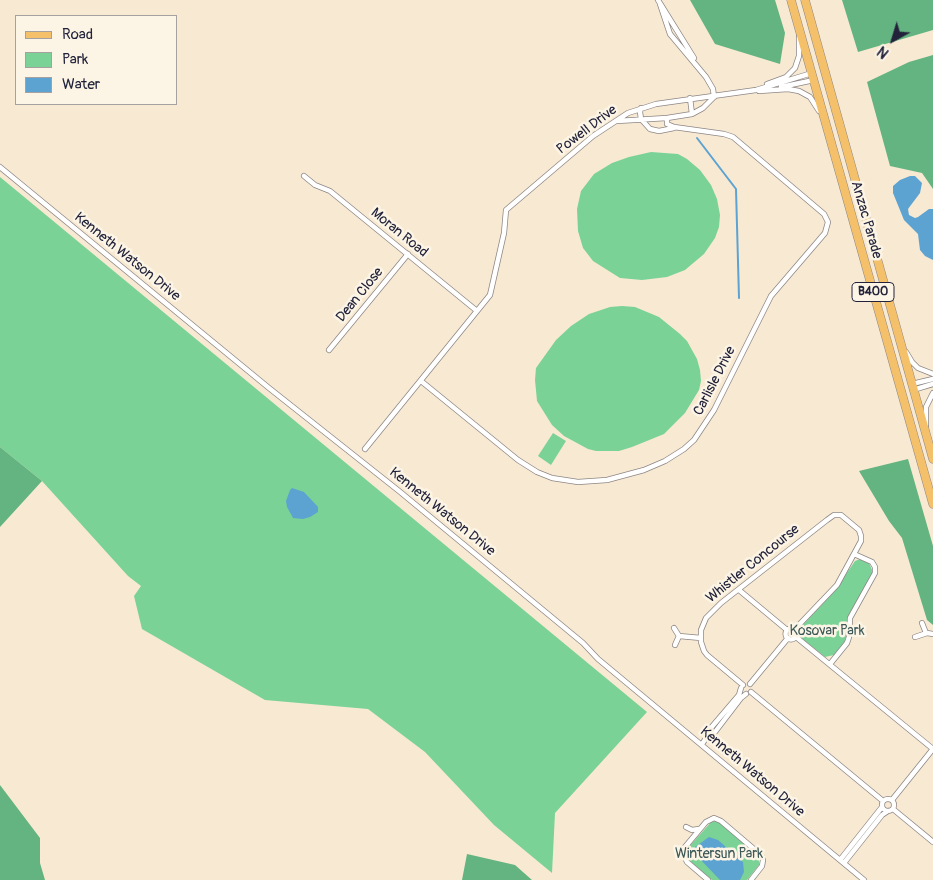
<!DOCTYPE html>
<html>
<head>
<meta charset="utf-8">
<style>
  body { margin:0 }
  #map { position:relative; width:933px; height:880px; overflow:hidden; background:#f8e9d2; font-family:Pangolin,sans-serif }
  canvas { display:block }
  .legend { position:absolute; left:15px; top:15px; width:162px; height:90px; box-sizing:border-box; background:#fcf5e5; border:1px solid #a5a1a1; margin:0; padding:6px 9px; list-style:none; font-size:15px; color:#22223b }
  .legend li { display:flex; align-items:center; gap:10px; height:25px }
  .legend b { width:25px; border:1px solid #a5a1a1 }
  .north { position:absolute; left:868px; top:15px; width:50px; height:50px; -webkit-text-stroke:4px #fcf5e5; paint-order:stroke; rotate:219deg; font-size:14px; font-weight:700; line-height:20px; text-align:center; color:#22223b }
  .north::after { content:''; display:block; margin:auto; width:18px; height:22px; background:#22223b; clip-path:polygon(50% 0,100% 100%,50% 72%,0 100%) }
</style>
</head>
<body>
<div id="map">
<canvas width="933" height="880"></canvas>
<ul class="legend">
<li><b style="height:6px;background:#f4c16a"></b>Road</li>
<li><b style="height:14px;background:#7ad297"></b>Park</li>
<li><b style="height:14px;background:#5ca3d2"></b>Water</li>
</ul>
<div class="north">N</div>
</div>
<script>
const ctx = document.querySelector('canvas').getContext('2d');
ctx.lineJoin = 'round';
function paint(path, color) { ctx.fillStyle = color; ctx.fill(path, 'evenodd'); }
const toPath = rows => new Path2D(rows.map(r => 'M' + r).join(''));
function stroke(path, color, width, dash) { ctx.strokeStyle = color; ctx.lineWidth = width; ctx.lineCap = dash ? 'butt' : 'round'; ctx.setLineDash(dash || []); ctx.stroke(path); }
function write(font, color, halo, rows, align = 'center') {
  ctx.font = font + ' Pangolin,sans-serif'; ctx.lineWidth = 5; ctx.setLineDash([]); ctx.textBaseline = 'middle'; ctx.strokeStyle = halo; ctx.fillStyle = color; for (const [text, x, y, turn = 0] of rows) {
    ctx.save(); ctx.translate(x, y); ctx.rotate((+turn || 0) * Math.PI / 180); ctx.textAlign = isNaN(turn) ? turn : align; if (halo) ctx.strokeText(text, 0, 0); ctx.fillText(text, 0, 0); ctx.restore();
  }
}
paint(toPath([
  [651,152,678,154,687,159,700,170,711,185,717,199,720,215,719,227,715,238,704,254,685,270,667,277,642,280,620,278,593,261,583,248,578,231,577,209,581,191,594,174,612,163,629,157],
  [0,177,647,712,555,813,552,873,494,825,425,752,368,709,265,700,142,629,134,596,141,586,128,576,42,481,0,447],
  [622,306,635,307,659,317,680,334,687,341,697,359,700,370,701,381,699,390,685,413,664,434,632,447,619,451,596,451,588,449,564,436,552,425,537,401,535,380,536,368,556,340,571,326,589,314,610,307],
  [553,433,566,441,551,465,538,456],
  [860,559,869,563,873,572,851,612,845,641,834,655,825,657,800,637,799,629,833,593,855,561],
  [712,821,719,822,759,857,759,865,747,880,712,880,687,859,685,855,687,849]
]), '#7ad297');
paint(toPath([
  [690,0,775,0,785,33,780,64,715,44],
  [842,0,933,0,933,30,858,52],
  [933,55,933,189,922,173,890,166,867,82,909,62],
  [0,447,42,481,0,527],
  [908,459,933,546,933,625,927,620,902,538,889,521,859,471],
  [0,785,40,838,40,863,45,880,0,880],
  [467,854,515,865,532,880,462,880]
]), '#63b480');
paint(toPath([
  [910,176,915,176,922,183,920,193,908,209,909,215,915,218,918,217,929,209,933,209,933,260,925,256,920,250,918,234,904,220,893,193,893,186,900,180],
  [292,488,304,492,318,507,318,512,310,517,303,519,293,518,287,507,286,501,290,490],
  [709,837,718,840,743,862,744,872,740,880,720,880,697,856,694,851,695,847]
]), '#5ca3d2');
stroke(toPath([
  [697,138,736,189,739,298]
]), '#5ca3d2', 2);
const street = toPath([
  [658,0,694,58],
  [660,4,670,34,706,77,713,89,714,97],
  [767,84,786,77,795,68,799,56,799,37],
  [781,87,814,80],
  [759,91,788,89,799,91,810,97,819,111],
  [690,98,692,114],
  [641,108,640,112,641,119,650,129,659,131,674,128],
  [617,121,667,118,692,114,703,108,714,97],
  [0,167,269,388,399,491,583,643,598,659,864,880],
  [304,176,315,185,330,191,477,311],
  [329,350,408,254],
  [906,352,912,362,918,368,933,374],
  [421,381,518,460,537,472,552,478,578,482,607,480,644,470,665,461,684,449,694,440,714,410,771,296,825,233,828,222,824,214,733,137,724,134,674,127,667,124,667,118],
  [912,384,933,379],
  [913,390,933,384],
  [926,425,926,407,933,393],
  [365,449,490,295,504,233,506,210,593,136,628,113,656,104,756,90,812,73],
  [739,590,787,630],
  [922,623,926,633],
  [674,628,679,636,675,645],
  '785.5 634a5.5 5.5 0 1 1 11 0a5.5 5.5 0 1 1-11 0Z',
  [679,636,701,638],
  [796,637,933,749],
  [915,637,927,633,933,634],
  [830,664,847,643,849,637,850,618,875,573,875,567,872,562,854,554],
  [750,684,788,638],
  [743,685,707,655,704,651,701,642,701,630,706,618,721,603,827,520,834,515,841,515,859,530,861,536,861,541,837,585,795,629],
  [751,692,883,801],
  [709,734,710,729,739,695,741,688],
  [702,744,709,734,715,732,741,698,746,694],
  '882 805a6 6 0 1 1 12 0a6 6 0 1 1-12 0Z',
  [892,800,933,749],
  [893,809,933,842],
  [686,827,692,830,699,829],
  [840,860,882,807],
  [844,863,882,815,888,811],
  [708,880,687,862,683,854,685,847,706,822,714,818,721,821,761,855,763,860,762,866,751,880]
]);
const primary = toPath([
  [791,0,933,504],
  [805,0,933,459]
]);
stroke(street, '#8d8686', 6);
stroke(primary, '#8d8686', 9);
stroke(street, '#fff', 4.5);
stroke(primary, '#f4c16a', 8);
for (const [x, y, w] of [
  [873,292,42]
]) { const box = new Path2D(); box.roundRect(x - w / 2, y - 9.5, w, 19, 4); ctx.fillStyle = '#fcf5e5'; ctx.fill(box); stroke(box, '#22223b', 1); }
write('bold 12px', '#22223b', null, [
  ["B400",873,292]
]);
write('14px', '#22223b', '#fcf5e5', [
  ["Powell Drive",587,130,-37],
  ["Anzac Parade",866,220,74],
  ["Moran Road",399,233,39],
  ["Kenneth Watson Drive",127,257,39],
  ["Dean Close",360,295,-51],
  ["Carlisle Drive",715,381,-63],
  ["Kenneth Watson Drive",442,512,39],
  ["Whistler Concourse",753,564,-39],
  ["Kenneth Watson Drive",752,772,40]
]);
write('14px', '#3c5757', '#fcf5e5', [
  ["Kosovar Park",827,631],
  ["Wintersun Park",719,854]
]);
</script>
</body>
</html>
